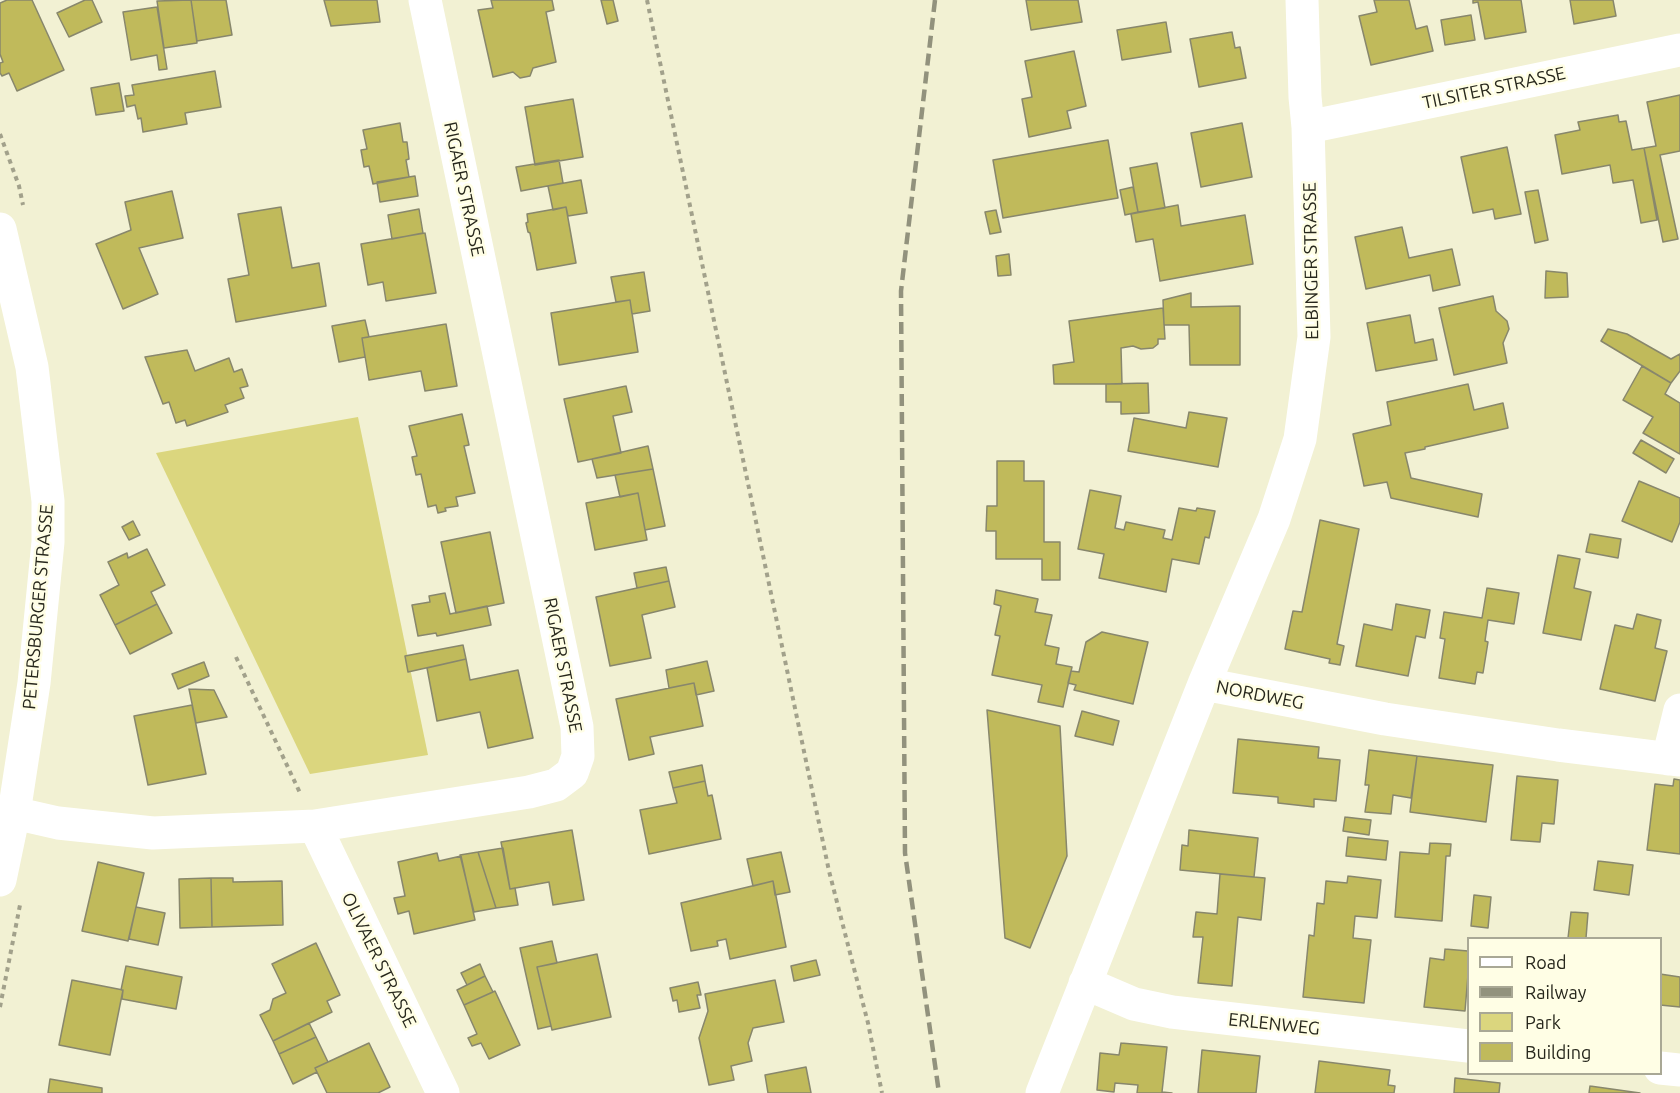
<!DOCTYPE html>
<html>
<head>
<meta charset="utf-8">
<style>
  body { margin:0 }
  #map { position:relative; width:1680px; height:1093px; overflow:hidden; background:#f2f1d3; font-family:Ubuntu,sans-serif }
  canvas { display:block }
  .legend { position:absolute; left:1467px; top:937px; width:195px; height:138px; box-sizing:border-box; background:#fffee5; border:2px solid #a9a895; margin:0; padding:8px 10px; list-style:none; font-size:18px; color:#27271c }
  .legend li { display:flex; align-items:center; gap:12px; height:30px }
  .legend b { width:30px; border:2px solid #a9a895 }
</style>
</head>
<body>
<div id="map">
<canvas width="1680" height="1093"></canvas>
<ul class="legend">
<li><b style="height:8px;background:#fff"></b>Road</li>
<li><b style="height:8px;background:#92927d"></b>Railway</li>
<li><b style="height:16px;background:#dbd67e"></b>Park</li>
<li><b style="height:16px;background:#c0ba5b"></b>Building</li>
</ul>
</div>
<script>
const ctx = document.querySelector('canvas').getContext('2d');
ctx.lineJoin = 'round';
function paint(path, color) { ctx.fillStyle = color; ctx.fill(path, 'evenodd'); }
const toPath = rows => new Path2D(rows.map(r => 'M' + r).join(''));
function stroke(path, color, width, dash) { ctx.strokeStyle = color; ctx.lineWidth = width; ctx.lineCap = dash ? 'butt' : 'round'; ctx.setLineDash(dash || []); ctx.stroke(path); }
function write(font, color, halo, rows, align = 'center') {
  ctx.font = font + ' Ubuntu,sans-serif'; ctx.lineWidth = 5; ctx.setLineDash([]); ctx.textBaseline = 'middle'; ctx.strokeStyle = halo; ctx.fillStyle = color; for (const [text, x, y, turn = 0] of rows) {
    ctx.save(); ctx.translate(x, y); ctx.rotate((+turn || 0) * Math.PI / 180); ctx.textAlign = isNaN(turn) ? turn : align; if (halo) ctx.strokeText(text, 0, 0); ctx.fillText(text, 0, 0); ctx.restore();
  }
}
paint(toPath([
  [358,417,428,755,310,774,156,453]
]), '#dbd67e');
const building = toPath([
  [7,0,32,0,64,70,17,91,9,73,2,76,0,73,0,63,3,62,0,54,0,3,7,0],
  [85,0,92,0,102,22,69,37,57,13,85,0],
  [191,0,197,43,164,48,157,1,191,0],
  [191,0,226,0,232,35,197,41,191,0],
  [324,0,377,0,380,22,331,26,324,0],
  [491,0,552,0,554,10,546,12,556,62,533,68,530,76,520,78,513,72,493,77,478,10,493,8,491,0],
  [601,0,613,0,618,21,607,24,601,0],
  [1026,0,1078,0,1082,22,1031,30,1026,0],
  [1374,0,1409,0,1416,29,1427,26,1433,51,1371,65,1359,16,1377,12,1374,0],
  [1473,0,1521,0,1526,32,1485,39,1478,2,1473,3,1473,0],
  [1570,0,1613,0,1616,16,1574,24,1570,0],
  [157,7,167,69,159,70,157,55,131,60,123,12,157,7],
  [1471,15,1475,40,1445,45,1441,20,1471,15],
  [1166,22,1171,52,1122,60,1117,30,1166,22],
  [1232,32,1235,48,1240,47,1246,78,1199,87,1190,39,1232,32],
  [1074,51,1086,106,1067,111,1071,128,1029,137,1022,99,1032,97,1025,61,1074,51],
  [215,71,221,107,185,113,187,124,143,132,141,118,138,119,135,105,127,107,125,96,134,95,132,85,215,71],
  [119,83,124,111,96,115,91,88,119,83],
  [1680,95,1680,151,1660,155,1678,239,1663,242,1644,148,1656,146,1647,102,1680,95],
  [573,99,583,157,535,165,525,107,573,99],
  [1618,115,1619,122,1626,121,1632,150,1644,148,1657,220,1641,223,1633,180,1613,183,1610,165,1562,174,1555,135,1580,130,1578,122,1618,115],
  [400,123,403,142,407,142,409,159,406,160,409,177,373,184,369,166,364,167,361,150,367,149,363,130,400,123],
  [1242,123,1252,177,1201,187,1191,133,1242,123],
  [1108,140,1118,198,1003,218,993,160,1108,140],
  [1507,147,1521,214,1495,219,1493,209,1473,213,1461,157,1507,147],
  [559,160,563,183,521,191,516,167,559,160],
  [1157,163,1165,208,1138,212,1130,168,1157,163],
  [415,176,418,196,380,202,377,182,415,176],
  [581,180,587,213,568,216,566,207,553,210,548,186,581,180],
  [1133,187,1138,212,1125,215,1120,190,1133,187],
  [1538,190,1548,240,1535,243,1525,192,1538,190],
  [172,191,183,238,139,248,158,294,123,309,96,244,131,230,125,202,172,191],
  [1178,205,1181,226,1245,215,1253,264,1160,281,1153,239,1136,242,1131,214,1178,205],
  [281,207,292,268,319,263,326,306,236,322,228,279,249,275,238,214,281,207],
  [566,207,576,263,537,270,530,233,528,232,526,223,528,222,527,214,566,207],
  [419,209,423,233,392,239,388,215,419,209],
  [996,210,1001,232,990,234,985,212,996,210],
  [1402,227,1409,258,1452,249,1460,285,1433,291,1430,275,1366,289,1355,237,1402,227],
  [425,233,436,293,386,301,383,282,368,285,361,244,425,233],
  [1009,254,1011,275,998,276,996,256,1009,254],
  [1546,271,1567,273,1568,297,1545,298,1546,271],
  [644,272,650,311,632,314,630,300,616,302,611,277,644,272],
  [1191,293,1191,307,1240,306,1240,365,1190,365,1189,325,1164,325,1163,300,1191,293],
  [1493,296,1496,311,1507,321,1509,329,1503,343,1507,363,1454,375,1439,308,1493,296],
  [630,300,638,352,559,365,551,313,630,300],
  [1163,308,1165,339,1158,339,1158,344,1153,348,1141,349,1133,346,1121,348,1122,384,1054,384,1053,365,1074,362,1069,321,1163,308],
  [1410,315,1415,343,1433,339,1437,360,1376,371,1367,323,1410,315],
  [365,320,369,337,362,338,365,357,339,362,332,326,365,320],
  [446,324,457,386,425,391,421,371,369,380,362,338,446,324],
  [1608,329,1627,334,1671,359,1680,354,1680,371,1671,383,1601,341,1608,329],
  [187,350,195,371,229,358,234,372,242,369,248,386,240,388,244,398,225,405,228,412,187,426,185,420,176,423,169,402,163,404,145,357,187,350],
  [1642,366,1671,383,1665,394,1680,403,1680,454,1643,433,1653,417,1623,400,1642,366],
  [1148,383,1149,413,1121,414,1121,402,1106,402,1106,384,1148,383],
  [1468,384,1474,410,1503,403,1508,428,1425,447,1425,449,1405,453,1411,478,1482,494,1478,517,1391,498,1387,482,1364,486,1353,434,1391,425,1387,402,1468,384],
  [626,386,632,412,613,416,621,453,578,462,564,399,626,386],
  [1189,412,1227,418,1218,467,1128,451,1134,418,1186,428,1189,412],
  [462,414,469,445,464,446,475,493,456,497,458,506,445,508,446,511,438,513,436,505,428,507,421,474,416,475,412,457,417,456,409,426,462,414],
  [1641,440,1674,459,1666,473,1633,453,1641,440],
  [648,446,653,469,597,478,592,459,648,446],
  [997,461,1024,461,1024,481,1044,481,1044,542,1060,542,1060,580,1042,580,1042,559,996,559,996,531,986,531,987,506,997,506,997,461],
  [653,469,665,526,645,530,638,493,620,497,615,475,653,469],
  [1639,481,1680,498,1680,522,1672,542,1622,521,1639,481],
  [1090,490,1121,496,1115,528,1124,530,1126,522,1165,530,1163,538,1172,540,1179,508,1196,511,1197,508,1215,511,1209,538,1205,537,1199,564,1172,559,1166,592,1099,578,1104,554,1078,549,1090,490],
  [638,493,647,540,595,550,586,503,638,493],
  [1320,520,1359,529,1337,644,1344,646,1340,665,1329,663,1330,659,1285,649,1293,611,1302,612,1320,520],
  [133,521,140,535,129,540,122,527,133,521],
  [490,532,504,603,456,613,441,542,490,532],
  [1590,534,1621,539,1618,558,1586,552,1590,534],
  [147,549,165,585,151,592,157,604,115,625,100,595,119,585,108,562,127,553,128,558,147,549],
  [1558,555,1580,559,1574,588,1591,592,1581,640,1543,633,1558,555],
  [666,567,669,581,637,588,634,573,666,567],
  [669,581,675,607,642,615,651,658,610,666,596,597,669,581],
  [1487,588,1519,593,1514,624,1488,620,1485,641,1488,642,1483,673,1477,672,1475,684,1439,678,1445,639,1440,638,1444,612,1482,618,1487,588],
  [996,590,1038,599,1035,612,1052,615,1045,645,1059,648,1056,664,1072,667,1063,707,1038,702,1042,685,992,675,1000,636,995,635,1001,606,994,604,996,590],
  [445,593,450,614,487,606,491,625,437,636,436,633,418,636,412,605,430,602,429,596,445,593],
  [157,604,172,633,130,654,115,625,157,604],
  [1396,604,1430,610,1425,638,1416,636,1408,676,1356,666,1364,624,1392,630,1396,604],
  [1637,614,1661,620,1655,648,1667,651,1655,701,1600,689,1615,625,1633,629,1637,614],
  [1102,632,1148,642,1133,704,1074,690,1076,685,1068,683,1071,671,1079,672,1086,642,1102,632],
  [463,645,466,659,408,672,405,656,463,645],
  [466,659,470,680,518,670,533,738,488,748,480,712,437,721,427,668,466,659],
  [707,661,714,691,696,695,694,683,669,688,666,670,707,661],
  [204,662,209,676,178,689,172,674,204,662],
  [694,683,703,726,650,737,654,754,629,760,616,699,694,683],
  [189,689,214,690,227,717,196,723,189,689],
  [192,705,206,774,148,785,134,716,192,705],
  [987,710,1060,726,1067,856,1030,948,1005,938,987,710],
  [1082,711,1119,721,1113,745,1075,736,1082,711],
  [1238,739,1319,747,1318,758,1340,760,1336,801,1314,799,1314,807,1278,803,1278,797,1233,793,1238,739],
  [1369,750,1417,756,1411,798,1393,795,1391,814,1365,812,1369,785,1365,785,1369,750],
  [1417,756,1493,765,1486,822,1410,812,1417,756],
  [702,765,705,781,673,788,669,772,702,765],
  [1517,776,1558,780,1554,824,1542,823,1540,842,1511,840,1517,776],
  [1674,779,1680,780,1680,854,1647,850,1655,784,1673,786,1674,779],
  [705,781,708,796,712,795,721,839,649,854,640,810,677,803,673,788,705,781],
  [1345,817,1371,820,1369,835,1343,831,1345,817],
  [572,830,584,900,553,905,549,882,510,889,501,842,572,830],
  [1189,830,1258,838,1254,877,1180,870,1182,845,1188,846,1189,830],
  [1348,837,1388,841,1386,860,1346,856,1348,837],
  [1430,843,1451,844,1450,856,1446,856,1442,921,1395,917,1400,852,1429,854,1430,843],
  [503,848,510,889,515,888,518,905,496,908,478,852,503,848],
  [478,852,496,908,474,912,460,855,478,852],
  [781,852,790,892,775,895,773,881,753,886,747,859,781,852],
  [437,853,439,861,461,856,475,920,414,934,409,911,398,914,394,898,405,896,398,862,437,853],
  [1598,861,1633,865,1629,895,1594,890,1598,861],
  [98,862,144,873,128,941,82,931,98,862],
  [1220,874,1265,878,1261,920,1238,917,1232,986,1198,983,1203,937,1193,937,1196,912,1217,914,1220,874],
  [1348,876,1381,880,1377,918,1355,916,1353,938,1371,940,1364,1003,1303,997,1309,935,1314,936,1317,903,1324,904,1326,881,1347,883,1348,876],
  [211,878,233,878,233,882,282,881,283,925,212,927,211,878],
  [211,878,212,927,180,928,179,879,211,878],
  [773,881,786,947,730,959,726,939,717,941,718,946,691,951,681,903,773,881],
  [1474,895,1491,897,1488,928,1471,926,1474,895],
  [136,907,165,913,158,945,129,939,136,907],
  [1571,912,1588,913,1586,938,1568,938,1571,912],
  [552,941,557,963,537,967,551,1026,538,1029,520,948,552,941],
  [316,943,340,995,327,1001,332,1012,273,1041,260,1015,270,1010,273,999,286,993,272,964,316,943],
  [1445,949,1468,951,1468,975,1465,1011,1424,1007,1430,958,1444,960,1445,949],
  [597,954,611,1017,552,1030,537,967,597,954],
  [816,960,820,975,794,981,791,966,816,960],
  [480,964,485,976,467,985,461,973,480,964],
  [126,966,182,977,176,1009,122,999,123,990,121,990,126,966],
  [1660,974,1680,977,1680,1007,1660,1005,1660,974],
  [485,976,493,992,464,1005,457,990,485,976],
  [72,980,123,990,110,1055,59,1045,72,980],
  [775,980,784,1022,753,1028,748,1043,752,1061,731,1066,734,1080,709,1085,699,1038,708,1011,705,994,775,980],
  [698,982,701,995,697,995,700,1008,679,1012,677,1000,673,1001,670,988,698,982],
  [495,991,520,1045,489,1059,481,1043,472,1046,468,1038,477,1034,464,1005,495,991],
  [309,1023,316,1037,279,1054,273,1041,309,1023],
  [316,1037,328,1062,315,1068,317,1072,293,1084,279,1054,316,1037],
  [369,1043,390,1087,378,1093,327,1093,315,1068,369,1043],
  [1121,1043,1167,1047,1162,1092,1172,1093,1137,1093,1138,1085,1115,1083,1114,1092,1097,1090,1100,1053,1119,1055,1121,1043],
  [1202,1050,1260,1056,1256,1093,1198,1093,1202,1050],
  [1319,1061,1390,1070,1388,1085,1395,1086,1394,1093,1315,1093,1319,1061],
  [806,1067,811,1093,768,1093,765,1075,806,1067],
  [1455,1078,1500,1083,1499,1093,1454,1093,1455,1078],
  [50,1079,102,1088,102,1093,48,1093,50,1079],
  [1590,1086,1640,1093,1589,1093,1590,1086]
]);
paint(building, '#c0ba5b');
stroke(building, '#88876c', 1.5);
stroke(toPath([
  [647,0,829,871,868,1023,882,1093],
  [0,134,19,186,23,205],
  [236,657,301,795],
  [0,1007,20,905]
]), '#a2a18b', 4, [4.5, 4.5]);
stroke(toPath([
  [1308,127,1680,50],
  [1204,684,1385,719,1558,745,1680,760],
  [1668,759,1680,710],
  [14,813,58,823,153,833,315,826,529,792,556,785,572,773,578,756,577,727,425,0],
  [315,826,443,1093],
  [1085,983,1134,1004,1172,1012,1468,1046],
  [1660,1068,1680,1070],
  [1042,1093,1204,684,1274,519,1300,439,1314,337,1308,127,1305,97,1302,0]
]), '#fff', 33);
stroke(toPath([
  [0,229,32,367,48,501,48,542,34,683,14,813,0,880]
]), '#fff', 33);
stroke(toPath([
  [935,0,901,291,905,853,939,1093]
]), '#92927d', 4.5, [12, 6]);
write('18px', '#27271c', '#fffee5', [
  ["TILSITER STRASSE",1494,88,-12],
  ["RIGAER STRASSE",464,189,78],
  ["ELBINGER STRASSE",1311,261,-91],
  ["PETERSBURGER STRASSE",38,607,-85],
  ["RIGAER STRASSE",563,665,79],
  ["NORDWEG",1260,695,11],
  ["OLIVAER STRASSE",379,960,64],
  ["ERLENWEG",1274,1024,6]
]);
</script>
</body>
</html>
